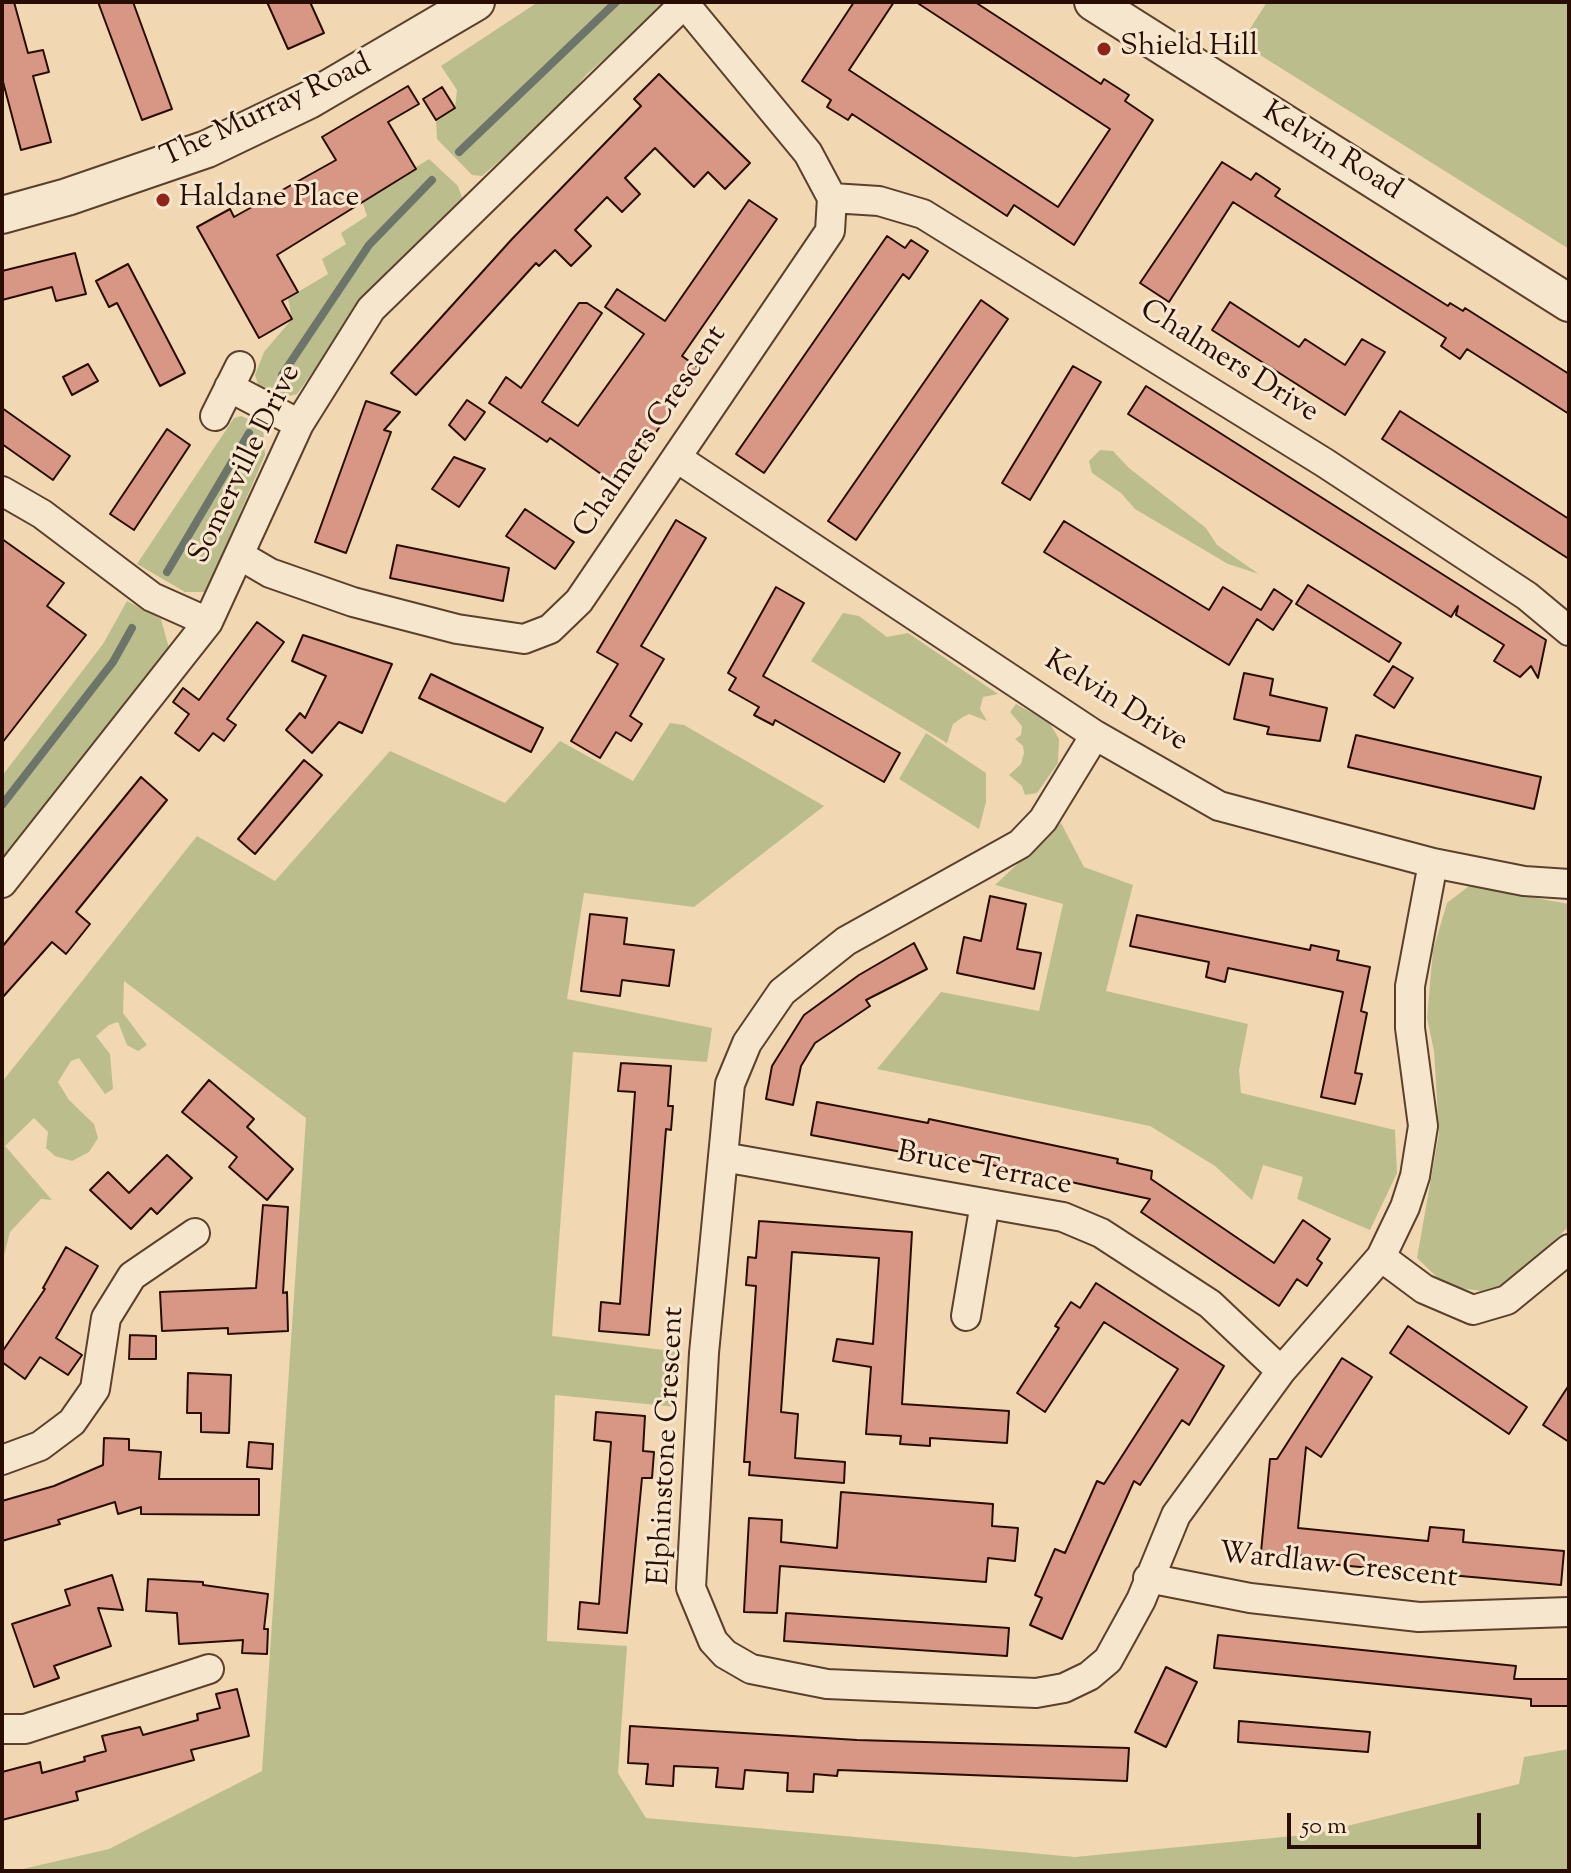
<!DOCTYPE html>
<html>
<head>
<meta charset="utf-8">
<style>
  body { margin:0 }
  #map { position:relative; width:1571px; height:1873px; overflow:hidden; background:#f1d8b2; font-family:"Sorts Mill Goudy",serif }
  canvas { display:block }
  .frame { position:absolute; inset:0; border:4px solid #290d00; pointer-events:none }
  .scale { position:absolute; left:1287px; top:1813px; width:194px; height:36px; box-sizing:border-box; border:4px solid #290d00; border-top:0; padding-left:10px; font-size:24px; line-height:28px; white-space:nowrap; color:#290d00; -webkit-text-stroke:6px #f6e6cd; paint-order:stroke }
</style>
</head>
<body>
<div id="map">
<canvas width="1571" height="1873"></canvas>
<div class="frame"></div>
<div class="scale">50 m</div>
</div>
<script>
const ctx = document.querySelector('canvas').getContext('2d');
ctx.lineJoin = 'round';
function paint(path, color) { ctx.fillStyle = color; ctx.fill(path, 'evenodd'); }
const toPath = rows => new Path2D(rows.map(r => 'M' + r).join(''));
function stroke(path, color, width, dash) { ctx.strokeStyle = color; ctx.lineWidth = width; ctx.lineCap = dash ? 'butt' : 'round'; ctx.setLineDash(dash || []); ctx.stroke(path); }
function write(font, color, halo, rows, align = 'center') {
  ctx.font = font + ' "Sorts Mill Goudy",serif'; ctx.lineWidth = 6; ctx.setLineDash([]); ctx.textBaseline = 'middle'; ctx.strokeStyle = halo; ctx.fillStyle = color; for (const [text, x, y, turn = 0] of rows) {
    ctx.save(); ctx.translate(x, y); ctx.rotate((+turn || 0) * Math.PI / 180); ctx.textAlign = isNaN(turn) ? turn : align; if (halo) ctx.strokeText(text, 0, 0); ctx.fillText(text, 0, 0); ctx.restore();
  }
}
paint(toPath([
  [538,2,670,2,587,74,554,113,482,176,472,175,437,139,436,120,455,108,457,90,441,66],
  [1267,2,1569,2,1569,249,1241,43],
  [429,159,458,186,464,203,359,308,297,394,276,399,259,387,255,375,264,352,292,319,288,298,328,274,322,259,346,244,341,233,367,216,362,201],
  [241,416,263,426,265,455,206,592,185,592,137,564,234,418],
  [1100,450,1113,451,1129,468,1206,528,1217,545,1259,574,1228,564,1135,509,1121,493,1092,473,1089,461],
  [127,601,161,619,170,652,2,857,2,776,103,644],
  [843,613,859,616,887,637,908,633,998,694,983,697,980,709,987,721,969,714,963,717,953,724,947,743,811,661],
  [1016,704,1049,722,1059,739,1058,763,1037,793,1025,795,1022,786,1009,775,1021,764,1024,753,1023,746,1015,739,1021,735,1022,726,1010,712],
  [670,723,684,725,824,806,694,907,584,893,567,999,712,1028,707,1062,573,1052,552,1336,679,1352,677,1407,555,1395,547,1641,627,1646,618,1773,646,1818,1075,1857,1314,1834,1519,1784,1524,1757,1569,1749,1569,1871,14,1871,109,1849,262,1771,306,1118,124,981,123,1013,147,1045,138,1051,127,1045,118,1022,109,1025,96,1036,110,1054,113,1089,105,1094,79,1058,71,1061,58,1082,69,1100,94,1124,98,1138,89,1152,72,1161,55,1156,46,1148,48,1132,34,1118,5,1146,52,1200,41,1199,10,1232,2,1263,2,1082,197,836,275,881,390,751,505,803,560,741,633,781],
  [926,733,986,773,986,802,979,829,899,779],
  [1061,823,1084,867,1133,885,1106,991,1248,1024,1239,1070,1241,1093,1395,1130,1397,1173,1370,1230,1297,1199,1303,1177,1263,1165,1252,1200,1215,1166,1150,1126,877,1069,941,992,1039,1011,1063,904,995,885],
  [1469,886,1569,904,1569,1226,1513,1282,1481,1291,1446,1286,1417,1258,1439,1133,1434,1051,1427,1018,1433,950,1447,903]
]), '#bbbe8c');
stroke(toPath([
  [459,152,616,2],
  [282,375,369,245,432,180],
  [167,572,249,433],
  [2,805,113,662,132,628]
]), '#6d746a', 8);
const building = toPath([
  [2,2,14,2,28,53,43,50,49,72,33,76,51,142,21,150,2,78,2,2],
  [98,2,133,2,172,109,142,120,98,2],
  [267,2,310,2,324,33,288,49,267,2],
  [854,2,894,2,849,70,1058,207,1110,129,916,2,975,2,1101,84,1104,79,1129,95,1125,101,1153,120,1074,245,1014,205,1007,216,852,114,848,120,827,107,831,100,802,81,854,2],
  [659,74,750,163,725,189,708,172,694,187,655,148,625,178,640,194,622,212,607,197,575,230,591,246,571,266,555,250,539,266,536,263,416,395,391,373,512,239,641,106,634,99,659,74],
  [408,86,419,104,388,122,416,169,277,255,298,292,282,301,292,319,259,338,197,227,230,209,234,217,336,160,322,137,408,86],
  [442,87,455,108,436,120,423,99,442,87],
  [1222,162,1251,180,1256,173,1280,189,1275,196,1378,262,1448,306,1450,303,1463,311,1465,308,1569,374,1569,414,1467,349,1460,359,1441,346,1446,338,1233,202,1169,302,1140,283,1222,162],
  [749,200,777,219,682,356,700,369,645,448,638,443,611,481,550,438,547,442,489,403,506,377,521,388,579,303,587,303,602,313,542,402,578,426,644,334,605,307,617,289,665,321,749,200],
  [887,236,905,248,911,240,928,251,909,279,903,274,764,473,736,454,887,236],
  [75,253,86,294,56,301,52,287,2,300,2,271,75,253],
  [128,264,185,373,160,386,117,303,109,307,96,281,128,264],
  [981,300,1008,319,856,540,828,521,981,300],
  [1230,302,1299,347,1305,339,1345,365,1362,339,1385,352,1345,415,1212,330,1230,302],
  [88,364,98,381,72,395,63,377,88,364],
  [1073,366,1101,382,1030,500,1002,483,1073,366],
  [1146,386,1546,640,1538,678,1531,666,1520,677,1494,661,1504,645,1456,615,1458,606,1451,617,1128,414,1146,386],
  [467,400,485,412,465,440,449,425,467,400],
  [366,401,400,412,384,430,391,432,346,553,315,542,366,401],
  [2,408,70,456,53,480,2,444,2,408],
  [1400,411,1569,519,1569,559,1382,439,1400,411],
  [167,429,190,445,134,530,110,514,167,429],
  [454,457,485,469,459,507,432,489,454,457],
  [525,509,574,542,555,569,506,536,525,509],
  [676,520,706,538,641,646,664,659,630,716,642,724,631,741,616,732,600,758,571,741,618,664,597,652,676,520],
  [1064,521,1209,610,1223,587,1261,610,1274,589,1292,601,1273,630,1257,619,1229,665,1044,552,1064,521],
  [2,539,64,583,47,606,86,635,2,743,2,539],
  [397,545,509,568,503,601,390,578,397,545],
  [1308,585,1401,643,1389,662,1296,604,1308,585],
  [776,587,804,603,763,676,900,753,884,782,775,720,773,725,754,715,759,707,729,690,736,678,728,673,776,587],
  [257,622,284,642,227,719,236,725,224,741,213,733,199,751,175,733,189,714,173,702,183,688,199,700,257,622],
  [303,635,392,664,362,733,339,722,312,753,286,730,300,713,305,718,326,676,292,661,303,635],
  [1393,666,1413,678,1394,708,1374,695,1393,666],
  [1244,673,1273,679,1270,695,1327,708,1320,741,1267,734,1269,727,1234,719,1244,673],
  [431,674,543,728,531,752,419,698,431,674],
  [1356,735,1541,777,1534,809,1348,767,1356,735],
  [304,760,322,775,255,854,238,839,304,760],
  [141,777,167,800,76,912,90,924,66,954,52,942,2,998,2,947,141,777],
  [990,896,1026,904,1017,949,1041,953,1034,989,957,973,964,937,981,941,990,896],
  [590,914,627,918,624,944,674,950,669,986,622,980,620,996,581,991,590,914],
  [1137,915,1310,950,1311,945,1339,951,1337,960,1370,967,1361,1011,1367,1013,1355,1073,1362,1074,1355,1104,1321,1097,1343,992,1228,968,1225,982,1206,977,1209,962,1130,946,1137,915],
  [914,943,927,969,866,1000,870,1006,815,1043,801,1066,793,1105,766,1099,772,1066,804,1015,859,975,914,943],
  [621,1063,671,1066,668,1106,673,1106,671,1130,666,1129,649,1335,599,1331,601,1302,620,1304,635,1092,618,1091,621,1063],
  [209,1080,254,1119,247,1127,293,1169,267,1200,229,1167,237,1157,182,1112,209,1080],
  [817,1102,928,1123,929,1119,1118,1159,1117,1163,1152,1171,1151,1179,1274,1263,1303,1220,1330,1239,1317,1259,1322,1263,1307,1286,1297,1279,1279,1306,1141,1212,1150,1199,908,1147,907,1153,811,1135,817,1102],
  [167,1155,192,1178,157,1214,151,1208,131,1229,90,1190,108,1172,129,1193,167,1155],
  [263,1205,288,1207,283,1293,287,1292,288,1331,228,1334,228,1328,162,1331,160,1292,256,1288,263,1205],
  [759,1221,912,1232,902,1404,1009,1411,1007,1443,930,1438,930,1446,900,1444,901,1436,866,1434,871,1367,833,1361,837,1339,873,1344,879,1258,792,1252,781,1412,798,1414,795,1458,845,1462,844,1483,749,1475,750,1462,744,1462,756,1286,746,1285,748,1257,756,1258,759,1221],
  [66,1247,98,1266,56,1338,82,1355,68,1375,40,1357,25,1379,2,1362,2,1352,45,1289,43,1288,66,1247],
  [1096,1283,1224,1366,1189,1425,1182,1420,1140,1485,1134,1481,1062,1639,1030,1625,1042,1598,1035,1595,1055,1549,1065,1553,1097,1481,1104,1484,1178,1369,1104,1322,1045,1412,1017,1393,1059,1328,1055,1326,1071,1302,1080,1308,1096,1283],
  [1408,1326,1527,1407,1509,1434,1390,1353,1408,1326],
  [130,1335,156,1336,156,1359,129,1359,130,1335],
  [1342,1358,1372,1377,1321,1457,1306,1447,1298,1528,1428,1541,1430,1527,1464,1530,1463,1542,1564,1551,1561,1585,1327,1564,1327,1558,1261,1552,1270,1459,1277,1459,1342,1358],
  [188,1373,231,1375,229,1433,201,1432,201,1413,187,1413,188,1373],
  [1569,1385,1569,1442,1543,1425,1569,1385],
  [596,1412,645,1416,643,1451,654,1452,652,1478,642,1478,627,1633,578,1629,580,1602,599,1604,611,1442,594,1440,596,1412],
  [104,1438,129,1439,129,1450,161,1452,159,1479,259,1479,259,1515,141,1514,141,1507,118,1514,115,1502,58,1520,60,1524,2,1541,2,1501,54,1486,103,1465,104,1438],
  [249,1442,273,1444,272,1469,247,1467,249,1442],
  [841,1492,993,1504,992,1526,1018,1528,1015,1561,988,1558,986,1582,780,1566,777,1613,744,1612,749,1518,782,1520,781,1542,837,1548,841,1492],
  [112,1575,123,1610,98,1608,111,1646,54,1666,59,1678,34,1687,12,1624,70,1605,65,1590,112,1575],
  [148,1579,203,1582,203,1585,268,1594,264,1629,268,1629,267,1654,242,1653,243,1640,179,1644,177,1613,146,1611,148,1579],
  [786,1613,1009,1628,1007,1656,784,1641,786,1613],
  [1218,1635,1516,1666,1514,1679,1569,1679,1569,1706,1531,1706,1531,1699,1214,1668,1218,1635],
  [1166,1667,1197,1682,1166,1747,1135,1732,1166,1667],
  [237,1689,249,1736,191,1750,194,1760,76,1792,78,1800,2,1820,2,1772,40,1762,42,1773,85,1761,84,1757,106,1751,102,1736,140,1727,143,1735,198,1720,197,1714,220,1708,216,1694,237,1689],
  [1239,1721,1370,1732,1368,1752,1238,1742,1239,1721],
  [630,1726,857,1740,1129,1748,1127,1781,838,1770,837,1776,814,1774,813,1792,787,1791,788,1773,745,1770,743,1789,716,1787,718,1768,674,1766,673,1786,646,1784,648,1764,628,1763,630,1726]
]);
paint(building, '#d89785');
stroke(building, '#290d00', 2);
const minor = toPath([
  [832,198,879,201,923,214,1325,463,1527,596,1569,631],
  [229,387,299,424],
  [215,416,240,366],
  [677,458,1095,735,1219,806,1433,863,1524,881,1569,884],
  [2,491,42,514,152,597,208,622],
  [241,556,270,573,353,602,457,629,524,639,550,629,579,601,830,231,832,198,808,153,684,3],
  [1095,735,1043,820,1020,844,846,941,782,992,747,1043,730,1084,704,1353,691,1588,713,1641,725,1654,751,1669,827,1684,1036,1693,1064,1688,1089,1676,1108,1660,1141,1600,1176,1515,1281,1371,1381,1257,1405,1207,1415,1176,1423,1126,1410,1028,1410,986,1433,863],
  [2,883,208,622,299,424,371,309,686,2],
  [723,1157,1063,1217,1101,1233,1210,1304,1281,1371],
  [1381,1257,1424,1289,1473,1310,1507,1300,1569,1249],
  [966,1316,985,1203],
  [2,1460,40,1446,72,1422,95,1389,106,1318,132,1276,195,1233],
  [1148,1578,1250,1598,1419,1617,1569,1612],
  [2,1729,25,1729,209,1669]
]);
const tertiary = toPath([
  [1093,2,1569,303],
  [2,215,67,197,207,149,309,100,476,2]
]);
stroke(minor, '#5b402c', 32);
stroke(tertiary, '#5b402c', 40);
stroke(minor, '#f6e6cd', 28);
stroke(tertiary, '#f6e6cd', 36);
for (const [x, y, r, color] of [
  [1104,49,8,"#8f2418"],
  [163,200,8,"#8f2418"]
]) { const dot = new Path2D(); dot.arc(x, y, r, 0, 2 * Math.PI); ctx.fillStyle = color; ctx.fill(dot); stroke(dot, '#f6e6cd', 3); }
write('30px', '#290d00', '#f6e6cd', [
  ["Shield Hill",1120,49],
  ["Haldane Place",179,200]
], 'left');
write('30px', '#290d00', '#f6e6cd', [
  ["The Murray Road",267,113,-25],
  ["Kelvin Road",1331,153,32],
  ["Chalmers Drive",1228,363,32],
  ["Chalmers Crescent",652,433,-56],
  ["Somerville Drive",247,465,-64],
  ["Kelvin Drive",1115,703,32],
  ["Bruce Terrace",984,1171,11],
  ["Elphinstone Crescent",669,1446,-87],
  ["Wardlaw Crescent",1338,1568,6]
]);
</script>
</body>
</html>
